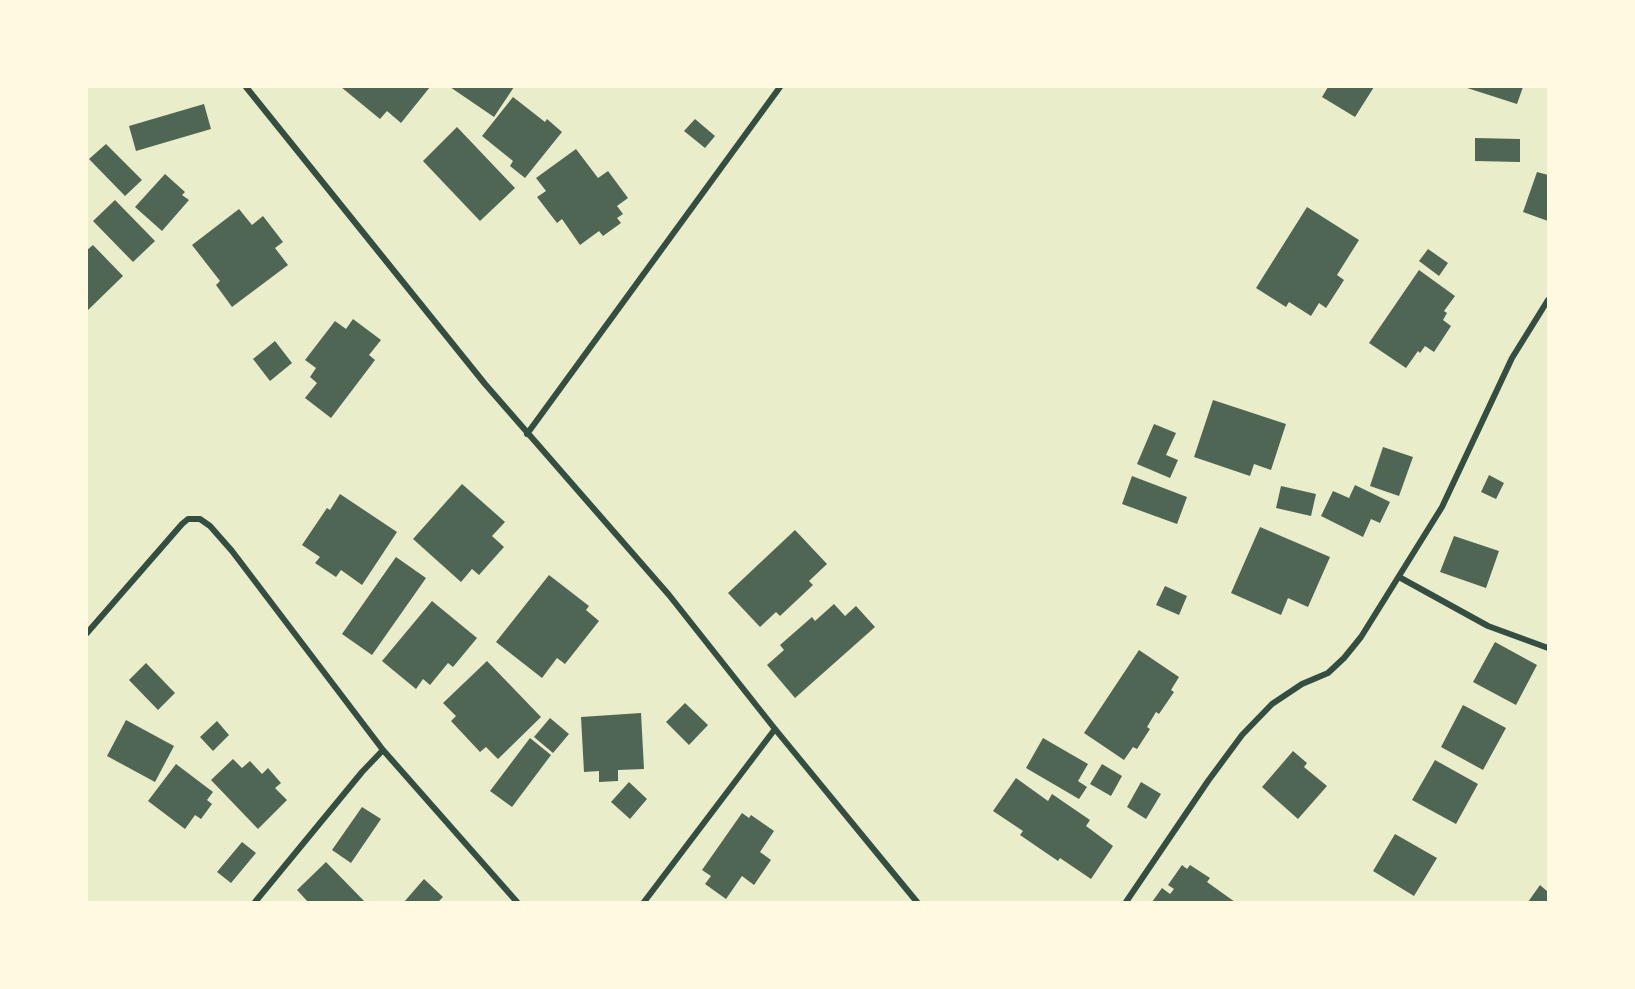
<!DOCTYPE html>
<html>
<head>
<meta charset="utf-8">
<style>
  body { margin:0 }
  #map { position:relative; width:1635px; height:989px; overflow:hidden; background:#e9edc9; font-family:"Public Sans",sans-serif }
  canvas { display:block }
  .frame { position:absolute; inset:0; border:88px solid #fefae0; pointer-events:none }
</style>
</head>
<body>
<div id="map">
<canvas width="1635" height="989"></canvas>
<div class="frame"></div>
</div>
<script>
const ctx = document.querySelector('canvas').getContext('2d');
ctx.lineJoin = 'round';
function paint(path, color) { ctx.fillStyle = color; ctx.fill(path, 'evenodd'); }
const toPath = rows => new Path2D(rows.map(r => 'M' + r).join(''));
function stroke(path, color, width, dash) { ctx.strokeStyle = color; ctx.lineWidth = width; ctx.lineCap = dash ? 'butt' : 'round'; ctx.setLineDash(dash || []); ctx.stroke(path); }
paint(toPath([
  [341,87,430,87,401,123,387,111,380,119],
  [450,87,514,87,494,117],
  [1328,87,1374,87,1355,117,1322,97],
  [1464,87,1523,87,1517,104],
  [513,97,545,122,547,119,562,132,525,178,510,166,513,161,482,136],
  [204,104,211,129,136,151,129,126],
  [695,119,715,136,705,148,684,131],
  [457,127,515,188,480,221,423,161],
  [1475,138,1520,139,1520,162,1475,161],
  [106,144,142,180,125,196,89,159],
  [576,149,598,178,608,171,628,198,617,206,623,214,617,218,621,223,603,236,599,231,580,245,562,219,557,223,537,197,546,191,536,178],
  [1537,172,1548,175,1548,221,1523,212],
  [165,174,185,192,182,195,189,200,162,231,135,207],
  [115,200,155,241,133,262,93,221],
  [1307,207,1359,240,1337,275,1344,280,1326,308,1319,303,1311,316,1289,302,1286,307,1256,288],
  [239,209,252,225,263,216,283,242,275,248,288,265,232,307,216,285,220,281,192,245],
  [93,245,123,276,87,311,87,250],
  [1428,249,1448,263,1439,276,1419,261],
  [1419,270,1455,296,1444,311,1447,313,1443,320,1451,326,1434,352,1425,346,1420,353,1418,351,1406,368,1369,343],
  [353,319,381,340,369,355,375,360,331,418,305,398,317,383,310,377,316,368,305,360,335,321,346,329],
  [275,341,292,363,270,381,253,359],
  [1213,400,1286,424,1271,470,1254,464,1250,476,1194,457],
  [1154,424,1176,433,1166,455,1178,460,1170,478,1137,464],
  [1383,447,1413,457,1399,496,1370,486],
  [1489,475,1504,483,1496,499,1481,492],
  [1132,476,1187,497,1177,524,1122,504],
  [462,484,505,522,492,536,504,547,479,575,472,569,461,582,413,539],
  [1355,485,1390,502,1380,523,1371,519,1363,537,1321,516,1333,491,1349,498],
  [1281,486,1316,494,1311,516,1276,508],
  [340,494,397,532,362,585,341,570,336,577,315,563,320,557,302,545,327,508,330,510],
  [1260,527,1330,557,1308,607,1288,598,1281,615,1231,593],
  [795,530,827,564,809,581,813,585,780,616,776,612,760,627,728,593],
  [1454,536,1499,551,1486,588,1440,572],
  [396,557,426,578,372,655,342,634],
  [549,575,589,606,586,610,599,621,565,664,557,658,542,678,496,642],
  [1165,586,1187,596,1179,615,1156,605],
  [432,601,477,638,453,667,448,663,430,685,423,679,416,689,382,661],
  [834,604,845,616,856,606,875,627,795,698,767,665,784,650,780,645,812,617,815,621],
  [1495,642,1537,665,1516,705,1473,682],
  [1139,650,1179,677,1171,690,1174,692,1159,714,1156,712,1147,727,1150,729,1137,749,1133,747,1124,760,1084,733],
  [487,661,541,717,498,759,486,747,480,752,451,721,456,716,443,703],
  [146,663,175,693,158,710,129,680],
  [685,703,708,725,689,745,666,722],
  [1463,705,1506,728,1483,770,1441,747],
  [641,713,644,769,618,770,618,781,599,782,599,771,584,772,581,717],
  [550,718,569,734,553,753,534,737],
  [126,720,174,746,155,782,107,756],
  [217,721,229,735,213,751,200,737],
  [530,738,551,755,512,807,490,791],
  [1043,738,1088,764,1078,781,1087,787,1079,799,1026,768],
  [1293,751,1307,763,1304,767,1327,786,1298,819,1262,787],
  [233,759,242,768,250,761,262,774,268,768,281,783,275,788,287,800,258,829,211,780],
  [1435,760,1478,784,1456,824,1412,800],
  [176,764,213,792,207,800,212,804,201,819,195,815,185,829,148,801],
  [1102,764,1122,776,1111,796,1090,784],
  [1016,778,1048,801,1052,794,1090,820,1086,826,1113,846,1091,879,1060,858,1058,861,1020,835,1023,831,993,811],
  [629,782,647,799,630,819,611,802],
  [1141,782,1161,794,1146,819,1127,807],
  [362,807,381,819,351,863,332,850],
  [742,813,749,818,751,815,774,831,760,852,771,860,754,885,742,876,726,899,705,884,711,876,702,870],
  [1395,834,1437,858,1414,896,1373,871],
  [242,842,256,853,231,883,217,872],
  [326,862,365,902,308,902,297,890],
  [1182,865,1187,869,1190,865,1210,878,1207,882,1235,902,1152,902,1162,888,1170,894,1174,889,1168,885],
  [424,879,443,897,438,902,404,902],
  [1540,885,1548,892,1548,902,1528,902]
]), '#4f6655');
stroke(toPath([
  [246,87,485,384,669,595,775,729,917,902],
  [527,434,780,87],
  [1399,577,1488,626,1548,648],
  [87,633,182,524,188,519,200,519,210,526,232,551,383,750],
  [255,902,362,772,383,750,517,902],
  [644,902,775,729],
  [1126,902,1208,781,1242,735,1272,704,1302,684,1328,673,1344,658,1361,637,1442,507,1512,358,1548,300]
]), '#344e41', 6);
</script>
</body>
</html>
